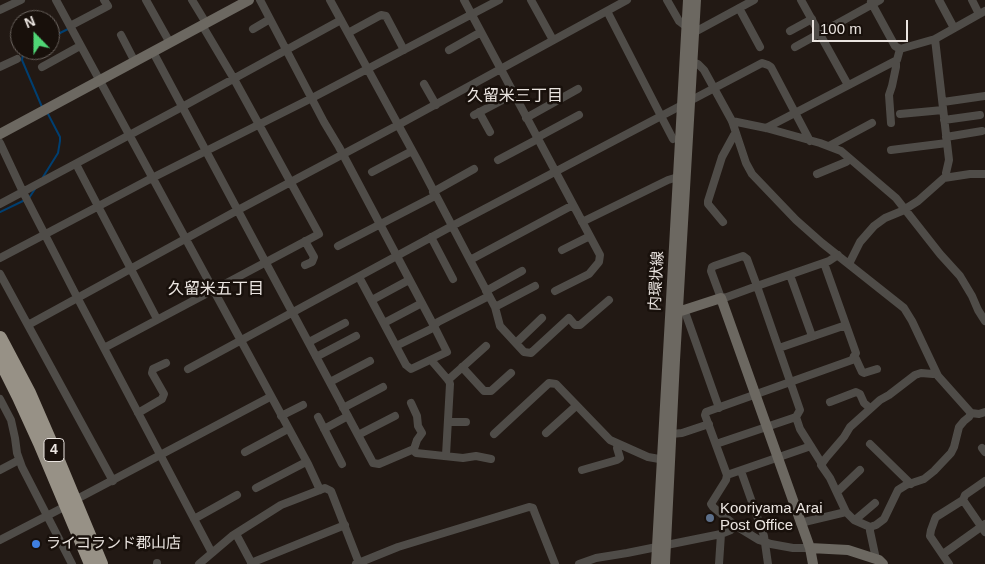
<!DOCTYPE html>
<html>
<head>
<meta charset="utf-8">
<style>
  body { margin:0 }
  #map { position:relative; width:985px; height:564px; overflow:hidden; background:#221914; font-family:Helvetica,sans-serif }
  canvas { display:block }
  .north { position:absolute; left:10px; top:10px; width:50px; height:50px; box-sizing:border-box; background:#18100b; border:1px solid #6c6560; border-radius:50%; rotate:338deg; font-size:14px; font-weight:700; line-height:20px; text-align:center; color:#eae4e0 }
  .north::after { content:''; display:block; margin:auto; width:18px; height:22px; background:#4fd675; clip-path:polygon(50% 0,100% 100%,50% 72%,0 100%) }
  .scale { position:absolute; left:812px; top:20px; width:96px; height:22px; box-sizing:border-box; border:2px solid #eae4e0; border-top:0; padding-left:6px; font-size:15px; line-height:18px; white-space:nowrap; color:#eae4e0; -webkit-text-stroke:4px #18100b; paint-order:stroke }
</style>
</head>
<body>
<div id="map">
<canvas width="985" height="564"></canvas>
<div class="north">N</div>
<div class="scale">100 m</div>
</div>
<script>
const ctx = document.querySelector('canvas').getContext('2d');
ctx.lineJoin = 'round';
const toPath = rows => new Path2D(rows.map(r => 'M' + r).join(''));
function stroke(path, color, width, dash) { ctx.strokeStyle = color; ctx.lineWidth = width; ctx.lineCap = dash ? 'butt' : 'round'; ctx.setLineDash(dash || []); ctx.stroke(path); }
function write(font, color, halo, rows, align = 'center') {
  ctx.font = font + ' Helvetica,"Noto Sans JP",sans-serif'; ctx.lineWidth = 5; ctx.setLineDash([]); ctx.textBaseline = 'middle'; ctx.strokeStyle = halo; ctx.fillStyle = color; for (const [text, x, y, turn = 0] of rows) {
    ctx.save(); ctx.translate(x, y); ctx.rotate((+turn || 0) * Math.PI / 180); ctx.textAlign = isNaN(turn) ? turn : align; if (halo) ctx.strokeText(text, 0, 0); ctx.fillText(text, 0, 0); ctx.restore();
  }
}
stroke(toPath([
  [50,38,68,29],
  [29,50,23,54,22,60,42,107],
  [43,177,58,153,60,141,60,137,47,112],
  [29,198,35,189],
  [0,212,25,200]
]), '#003f71', 2);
stroke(toPath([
  [56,0,308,464,320,490],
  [146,0,170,43],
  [192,0,206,23],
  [260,0,324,122,339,147,434,326,447,352,411,369,406,365,359,277],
  [330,0,419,163,470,260,495,307,500,326,524,352,531,353,569,318,575,325,580,325,609,300],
  [464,0,600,255,599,262,589,274,555,291],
  [531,0,553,40],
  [667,0,679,21,687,27],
  [801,0,848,85],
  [939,0,954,28],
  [972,0,979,14],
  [871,2,895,46,900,49],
  [739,8,760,47],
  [0,10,21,0],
  [607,11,661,116,673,139],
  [70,26,108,6,104,0],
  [253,29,270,19],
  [790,31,812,19],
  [348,33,381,15,386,16,404,50],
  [693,33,754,0],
  [121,35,135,62],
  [935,39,949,160,946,173,947,177],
  [795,47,880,0],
  [449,50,481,32],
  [153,52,373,463,379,464,414,449,417,440,422,433,418,426,417,416,411,403],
  [692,62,698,64,704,70,732,121,746,163,752,174,796,220,822,243,904,308,912,321,938,376,971,413,979,414,985,412],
  [0,67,17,59],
  [42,67,80,46],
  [424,84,436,105],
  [943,102,985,96],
  [479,112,490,132],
  [900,114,943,110],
  [474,115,514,94],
  [526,118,578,89],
  [944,120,980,115],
  [732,121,766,128,820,143,841,151,896,198,940,254,960,276,972,296,978,310,985,321],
  [891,123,889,95,892,86,896,67,896,61],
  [766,128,897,60,900,49,935,39,985,11],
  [946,137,982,131],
  [0,143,23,192,77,297,212,553],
  [829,146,872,123],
  [891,150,947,143],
  [498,160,534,141,540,136,579,115],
  [76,164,157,319],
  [372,172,412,151],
  [817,174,846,162,850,159],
  [433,192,474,169],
  [0,204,182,107,341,20],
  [582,222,668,180,678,177],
  [723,222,708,204,708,201,722,157,734,135,736,133],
  [431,237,453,279],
  [305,241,314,257,312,262,305,265],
  [338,246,435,196],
  [562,250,590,236],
  [0,258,152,178,312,98,499,0],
  [470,260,573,205],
  [849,264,860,242,874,226,885,218,902,211,918,201,944,178,970,174,985,174],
  [0,274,113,481],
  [790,275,812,336],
  [486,291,522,271],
  [372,300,409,280],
  [495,307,535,286],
  [684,309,719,408],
  [384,323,422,303],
  [28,325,238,210,398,125,627,0],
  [309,342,345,323],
  [516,343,542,318],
  [396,346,431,329,438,322,489,296],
  [104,348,319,234,234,79,202,25],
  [779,348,846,325],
  [854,356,856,359,862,372,864,373,877,369],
  [316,357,356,336],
  [431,360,449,381,450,384,446,455],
  [462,367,484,391,491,391,511,373],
  [188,369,452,226,762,63,768,65,771,67,810,141],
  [936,374,933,374,921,373,915,375,889,395,880,400,850,427,844,437,826,458,821,465,830,478,846,512,854,520,870,527,876,525,884,519,898,490,906,485,924,479,934,471,951,453,954,447,959,427,964,421,969,417,971,413],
  [448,380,486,346],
  [330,382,370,361],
  [0,399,11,420,15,438,17,453,22,467,72,564],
  [830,402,856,392,860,394,864,403,870,408],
  [343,408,383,387],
  [138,413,162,399,164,394,152,373,153,369,166,363],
  [281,416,303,405],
  [318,417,342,464],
  [796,417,800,429,822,464],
  [448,422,466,422],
  [324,429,348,416],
  [546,433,576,406],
  [494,434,549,383,556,384,610,440,648,457,665,460],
  [671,434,682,433,709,424],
  [358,435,395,416],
  [716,444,796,417,800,410,757,286,747,259,743,256,714,266,712,267,711,271,721,298,727,297,757,286,829,261,838,255],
  [870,444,911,484],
  [982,448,985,452],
  [413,450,416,453,463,458,476,456,491,459],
  [245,452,288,429],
  [0,470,19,460],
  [582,470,617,460,620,458,617,448,618,444],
  [741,471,764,536,768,564],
  [727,475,705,415,706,412,852,360,856,353,824,263],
  [256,488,306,462],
  [837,492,860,470],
  [963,500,985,532],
  [194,519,237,495],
  [855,520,875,503],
  [800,523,846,512],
  [870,527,870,531,876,559],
  [236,534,252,564],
  [0,540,66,506,75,500,270,397],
  [810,548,793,548,771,544,759,540,736,526,713,507,711,504,726,480,727,475,811,446],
  [943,554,985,524],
  [157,563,157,564],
  [251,563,345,525],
  [199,564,232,536,281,505,325,488,331,491,359,563],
  [356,564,398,547,529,507,533,508,534,511,555,564],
  [579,564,596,558,627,553,721,534,731,530,736,526],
  [719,564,721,534],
  [949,564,930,536,931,530,935,519,936,517,963,500,965,495,985,481]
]), '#4f4c48', 8);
stroke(toPath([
  [0,134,249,0],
  [678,312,721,298,810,548,813,564],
  [810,548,848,550,879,560,883,564],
  [656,564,688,0],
  [665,564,675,360,696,0]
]), '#6c6861', 10);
stroke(toPath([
  [0,338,29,393,49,439,101,564],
  [0,359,19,397,40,443,91,564]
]), '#979186', 14);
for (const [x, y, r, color] of [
  [710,518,5,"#5c6f8a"],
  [36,544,5,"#3f7fe0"]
]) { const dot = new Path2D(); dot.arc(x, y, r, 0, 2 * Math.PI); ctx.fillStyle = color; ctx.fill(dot); stroke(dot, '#18100b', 2); }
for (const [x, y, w] of [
  [54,450,20]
]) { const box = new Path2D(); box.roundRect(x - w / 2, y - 11.5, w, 23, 4); ctx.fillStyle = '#18100b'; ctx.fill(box); stroke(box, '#eae4e0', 1); }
write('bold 14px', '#eae4e0', null, [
  ["4",54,450]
]);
write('15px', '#eae4e0', '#18100b', [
  ["内環状線",657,281,-87]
]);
write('15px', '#eae4e0', '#18100b', [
  ["Kooriyama Arai",720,509],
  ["Post Office",720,526],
  ["ライコランド郡山店",46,544]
], 'left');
write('16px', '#eae4e0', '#18100b', [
  ["久留米三丁目",515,97],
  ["久留米五丁目",216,290]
]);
</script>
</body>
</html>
